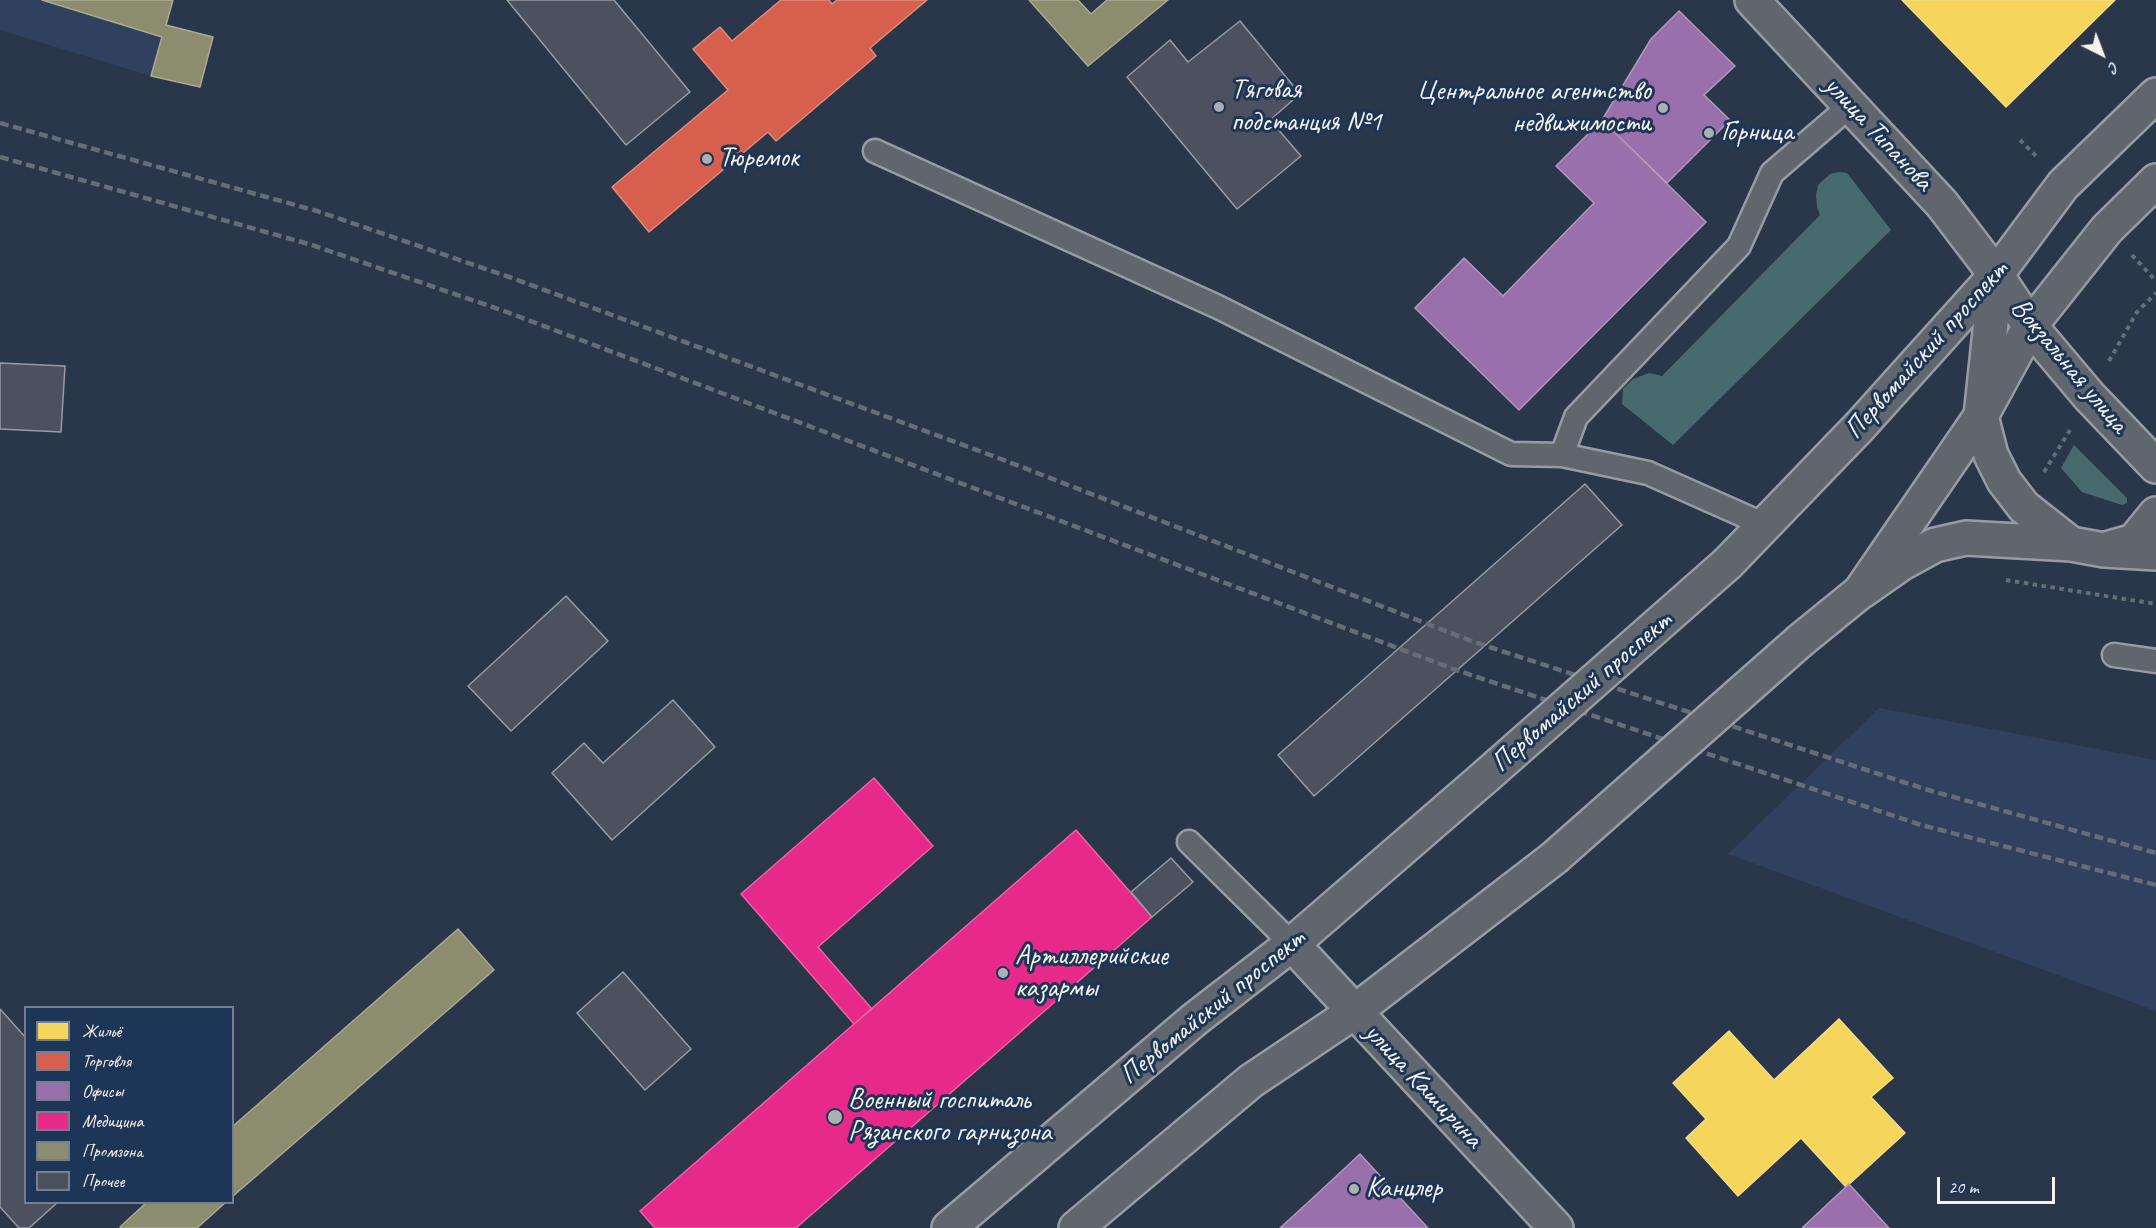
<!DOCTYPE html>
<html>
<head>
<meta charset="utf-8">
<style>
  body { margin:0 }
  #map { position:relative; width:2156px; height:1228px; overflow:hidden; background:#2a374a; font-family:Caveat,sans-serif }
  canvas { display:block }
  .legend { position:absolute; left:24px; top:1006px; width:210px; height:198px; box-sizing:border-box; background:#1d3557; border:2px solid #738091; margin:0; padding:8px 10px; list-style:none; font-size:18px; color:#f4f1e8 }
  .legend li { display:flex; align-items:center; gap:12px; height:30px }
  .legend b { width:30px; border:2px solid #738091 }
  .north { position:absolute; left:2072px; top:24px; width:60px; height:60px; -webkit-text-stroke:4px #1d3557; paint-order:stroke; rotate:138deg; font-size:16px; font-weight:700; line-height:24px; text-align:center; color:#f4f1e8 }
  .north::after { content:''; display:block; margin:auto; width:21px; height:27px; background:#f4f1e8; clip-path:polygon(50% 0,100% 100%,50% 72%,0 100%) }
  .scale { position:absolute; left:1937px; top:1177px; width:118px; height:27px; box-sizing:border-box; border:3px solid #f4f1e8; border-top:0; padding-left:8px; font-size:18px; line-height:21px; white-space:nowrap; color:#f4f1e8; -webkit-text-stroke:4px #1d3557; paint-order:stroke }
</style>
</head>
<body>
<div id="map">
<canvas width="2156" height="1228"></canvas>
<ul class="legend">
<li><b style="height:16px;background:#f6d55c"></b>Жильё</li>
<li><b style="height:16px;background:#d6604d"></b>Торговля</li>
<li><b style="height:16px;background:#9970ab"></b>Офисы</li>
<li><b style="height:16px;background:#e7298a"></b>Медицина</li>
<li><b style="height:16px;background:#8c8c6e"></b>Промзона</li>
<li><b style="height:16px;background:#4c5160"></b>Прочее</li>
</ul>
<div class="north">С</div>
<div class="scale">20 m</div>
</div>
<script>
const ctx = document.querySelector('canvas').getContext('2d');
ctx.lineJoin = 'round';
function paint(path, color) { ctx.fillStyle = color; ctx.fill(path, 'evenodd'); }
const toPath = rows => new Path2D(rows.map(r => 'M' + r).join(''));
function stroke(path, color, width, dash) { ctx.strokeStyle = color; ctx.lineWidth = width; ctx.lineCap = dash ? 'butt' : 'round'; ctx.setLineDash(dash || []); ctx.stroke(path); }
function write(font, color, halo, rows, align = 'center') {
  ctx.font = font + ' Caveat,sans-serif'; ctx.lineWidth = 6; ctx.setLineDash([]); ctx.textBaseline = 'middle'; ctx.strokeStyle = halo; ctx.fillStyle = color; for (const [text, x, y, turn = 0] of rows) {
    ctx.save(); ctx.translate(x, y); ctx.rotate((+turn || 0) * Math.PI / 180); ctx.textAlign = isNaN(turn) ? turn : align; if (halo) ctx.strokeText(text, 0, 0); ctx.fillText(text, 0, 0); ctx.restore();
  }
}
paint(toPath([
  [0,0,173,0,166,25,213,37,200,87,151,76,0,30],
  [1879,708,2156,760,2156,1011,1728,854]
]), '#30405f');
paint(toPath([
  [1839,172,1847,173,1891,230,1673,445,1622,404,1623,389,1633,379,1649,373,1662,376,1820,215,1817,207,1816,195,1818,185,1830,174],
  [2074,445,2127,498,2127,503,2122,505,2082,492,2061,468]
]), '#476a6e');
const homes = toPath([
  [1902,0,2115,0,2006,107,1902,0],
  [1839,1019,1893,1078,1871,1097,1905,1133,1846,1187,1801,1138,1738,1196,1686,1138,1706,1119,1673,1083,1729,1031,1774,1080,1839,1019]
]);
paint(homes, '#f6d55c');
stroke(homes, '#f5dd86', 1.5);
const shops = toPath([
  [781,0,829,0,832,4,837,0,927,0,870,48,876,56,776,141,768,132,649,232,612,187,728,90,693,49,720,27,732,41,781,0]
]);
paint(shops, '#d6604d');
stroke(shops, '#df8c7c', 1.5);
const offices = toPath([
  [1679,11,1735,66,1704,95,1730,120,1667,183,1602,120,1651,39,1679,11],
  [1602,120,1706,222,1519,410,1415,308,1464,258,1503,296,1594,203,1556,166,1602,120],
  [1360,1154,1428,1228,1280,1228,1315,1196,1360,1154],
  [1849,1184,1889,1228,1802,1228,1849,1184]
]);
paint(offices, '#9970ab');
stroke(offices, '#b497bd', 1.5);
const health = toPath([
  [874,778,933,846,818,947,872,1009,854,1024,741,894,874,778],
  [1076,830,1152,917,796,1228,655,1228,640,1211,1076,830]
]);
paint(health, '#e7298a');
stroke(health, '#eb65a6', 1.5);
const industry = toPath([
  [42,0,173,0,166,25,213,37,200,87,151,76,162,37,42,0],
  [1029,0,1078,0,1091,14,1107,0,1168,0,1088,66,1029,0],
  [458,929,494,970,232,1197,232,1127,458,929],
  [147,1202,226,1202,197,1228,121,1228,120,1227,147,1202]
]);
paint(industry, '#8c8c6e');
stroke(industry, '#abaa93', 1.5);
const building = toPath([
  [507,0,614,0,690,92,626,145,507,0],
  [1240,21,1300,94,1270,120,1301,156,1237,209,1127,77,1170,40,1188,62,1240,21],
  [0,363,65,366,61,432,0,429,0,363],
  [1585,484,1622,525,1314,796,1278,755,1585,484],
  [566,596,608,641,511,731,468,686,566,596],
  [673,700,715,747,612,840,552,773,584,743,603,763,673,700],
  [1171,858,1193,882,1152,917,1131,892,1171,858],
  [623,972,691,1049,645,1090,577,1013,623,972],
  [0,1009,26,1038,26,1202,58,1202,29,1228,19,1228,0,1207,0,1009]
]);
paint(building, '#4c5160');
stroke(building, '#979ca3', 1.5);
const lane = toPath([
  [875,151,1218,307,1511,454,1562,455],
  [1765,525,1648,473,1562,455,1576,417,1739,246,1772,173,1851,105],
  [2114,655,2156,661],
  [1189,842,1292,944]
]);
const street = toPath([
  [1752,0,1942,204,1996,275]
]);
const secondary = toPath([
  [1996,275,1981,416,1991,455,2004,481,2024,507,2071,544],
  [1996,275,2030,326,2089,396,2156,466],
  [2106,549,2134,541,2156,514],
  [1862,591,1902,563,1935,545,1966,538,2071,544,2104,550,2156,553],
  [1292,944,1556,1228]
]);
const primary = toPath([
  [1728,563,1860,426,1996,275,2063,185,2156,95],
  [1801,640,1860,592,1981,416,2030,326,2107,229,2156,181],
  [949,1228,1195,1019,1292,944,1485,777],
  [1076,1228,1251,1081,1354,1012,1554,858]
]);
stroke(lane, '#979ca3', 27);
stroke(street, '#979ca3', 38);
stroke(secondary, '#979ca3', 38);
stroke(primary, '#979ca3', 38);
stroke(toPath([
  [2020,140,2039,159],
  [2132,255,2156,281],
  [2109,361,2137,312,2156,293],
  [2044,472,2070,430],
  [2006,580,2156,604]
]), '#666d76', 4, [4.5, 4.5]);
stroke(lane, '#60666e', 22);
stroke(street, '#60666e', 33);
stroke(secondary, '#60666e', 33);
stroke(primary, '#60666e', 33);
stroke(toPath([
  [0,123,317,211,512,278,1001,459,1474,642,1928,790,2156,853],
  [0,157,312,245,504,311,1456,670,1921,825,2156,885]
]), '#666d76', 4.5, [9, 4.5]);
const primaryBridge = toPath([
  [1485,777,1728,563],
  [1554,858,1801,640]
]);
stroke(primaryBridge, '#979ca3', 38, []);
stroke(primaryBridge, '#60666e', 33);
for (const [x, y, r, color] of [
  [1219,107,6,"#adb0b1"],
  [1663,108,6,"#adb0b1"],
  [1709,133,6,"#adb0b1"],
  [707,159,6,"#adb0b1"],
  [1003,973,6,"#adb0b1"],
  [835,1117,8,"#adb0b1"],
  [1354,1189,6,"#adb0b1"]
]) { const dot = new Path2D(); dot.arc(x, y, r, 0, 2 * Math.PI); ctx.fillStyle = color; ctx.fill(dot); stroke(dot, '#1d3557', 2); }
write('28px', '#f4f1e8', '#1d3557', [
  ["Тяговая",1231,91],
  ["подстанция №1",1231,123],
  ["Центральное агентство",1651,92,"right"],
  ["недвижимости",1651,124,"right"],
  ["Горница",1721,133],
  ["Тюремок",719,159],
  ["Артиллерийские",1015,957],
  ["казармы",1015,989],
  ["Военный госпиталь",848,1101],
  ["Рязанского гарнизона",848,1133],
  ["Канцлер",1366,1189]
], 'left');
write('28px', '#f4f1e8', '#1d3557', [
  ["улица Типанова",1878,134,47],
  ["Первомайский проспект",1927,350,-48],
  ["Вокзальная улица",2069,366,50],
  ["Первомайский проспект",1582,692,-41],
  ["Первомайский проспект",1213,1007,-39],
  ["улица Каширина",1423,1086,47]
]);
</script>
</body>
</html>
